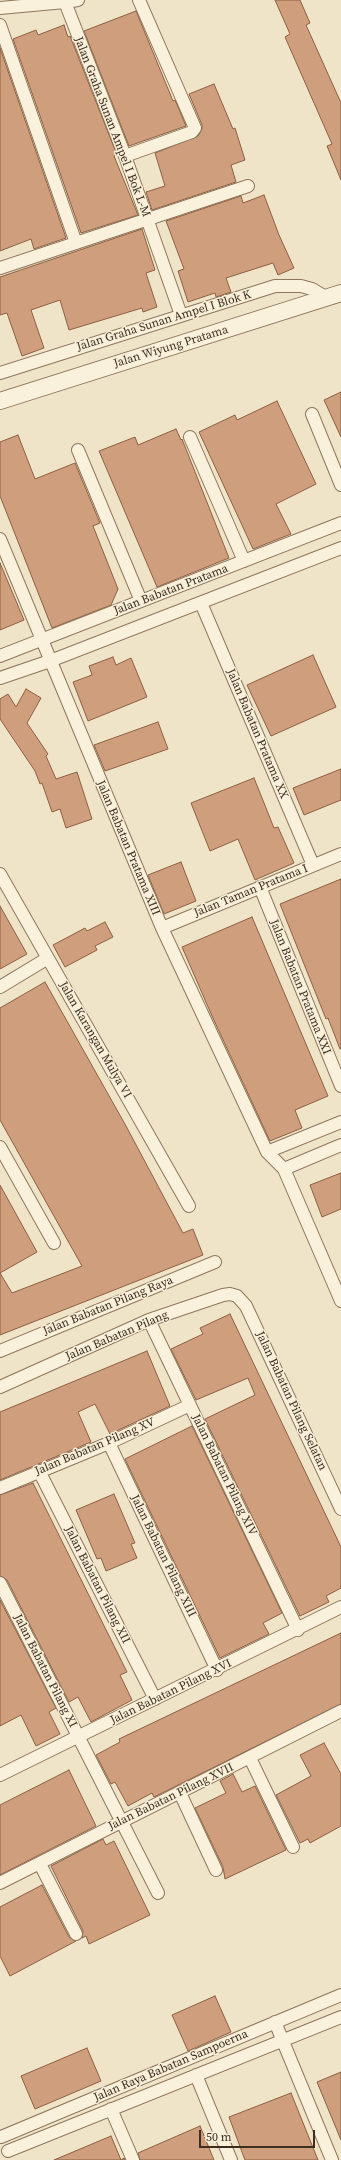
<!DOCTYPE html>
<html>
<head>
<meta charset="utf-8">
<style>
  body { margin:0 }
  #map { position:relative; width:341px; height:2160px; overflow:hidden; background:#f0e4c8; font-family:"Source Serif 4",serif }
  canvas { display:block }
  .scale { position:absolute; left:199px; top:2130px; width:116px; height:18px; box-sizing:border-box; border:2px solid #3d2e20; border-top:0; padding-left:5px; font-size:12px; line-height:14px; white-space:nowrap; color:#3d2e20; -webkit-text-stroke:3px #f7eed8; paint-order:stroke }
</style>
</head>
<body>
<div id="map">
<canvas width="341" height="2160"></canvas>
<div class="scale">50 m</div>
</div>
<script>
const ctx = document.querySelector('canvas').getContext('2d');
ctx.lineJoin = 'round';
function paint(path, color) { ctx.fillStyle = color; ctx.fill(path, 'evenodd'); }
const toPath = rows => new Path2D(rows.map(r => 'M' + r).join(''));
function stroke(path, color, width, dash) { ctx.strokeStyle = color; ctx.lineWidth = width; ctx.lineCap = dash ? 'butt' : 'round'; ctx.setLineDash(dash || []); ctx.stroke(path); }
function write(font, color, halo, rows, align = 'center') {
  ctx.font = font + ' "Source Serif 4",serif'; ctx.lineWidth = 3; ctx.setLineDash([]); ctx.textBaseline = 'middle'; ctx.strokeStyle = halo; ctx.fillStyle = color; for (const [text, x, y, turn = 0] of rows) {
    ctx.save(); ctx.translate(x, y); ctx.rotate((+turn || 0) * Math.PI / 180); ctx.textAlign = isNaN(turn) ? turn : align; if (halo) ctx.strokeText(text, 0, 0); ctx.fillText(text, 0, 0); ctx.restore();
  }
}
const building = toPath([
  [275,0,300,0,310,23,306,25,341,103,341,180,327,146,332,144,285,37,290,34,275,0],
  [136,11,173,101,175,100,186,126,129,146,84,31,136,11],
  [64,25,68,37,70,36,117,155,114,156,138,215,81,233,13,39,36,30,38,35,64,25],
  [0,48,66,238,34,249,31,239,0,251,0,48],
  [214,84,233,129,235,128,245,160,231,165,236,182,152,210,146,192,165,186,155,153,198,136,202,129,202,125,189,94,214,84],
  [264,195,279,235,294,268,278,275,273,263,226,278,231,292,216,297,215,293,188,302,178,271,184,269,166,221,241,196,243,203,264,195],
  [142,229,155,270,146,273,157,307,143,312,142,308,69,330,60,300,31,310,44,348,22,356,7,313,0,315,0,277,142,229],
  [341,392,341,437,324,400,341,392],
  [277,401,316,484,276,504,291,534,253,549,199,432,235,415,237,420,277,401],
  [176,429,181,440,182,439,229,558,157,587,99,451,135,437,138,445,176,429],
  [18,435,35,479,75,463,100,523,93,526,118,589,111,605,52,628,0,496,0,442,18,435],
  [0,563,24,620,0,630,0,563],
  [313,655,336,707,271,736,247,685,313,655],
  [113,657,116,665,131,658,147,697,88,721,73,682,92,675,89,666,113,657],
  [26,689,41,698,27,723,48,754,46,756,56,779,77,772,92,819,66,828,60,809,52,812,42,783,40,784,35,771,0,719,0,699,8,694,16,707,26,689],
  [158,722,168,749,105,771,94,745,158,722],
  [341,769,341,800,304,815,293,788,341,769],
  [254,778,274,828,278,827,294,863,255,880,238,839,210,851,191,803,254,778],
  [181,862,196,901,164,914,148,875,181,862],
  [341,879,341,1049,340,1049,328,1018,326,1019,280,904,341,879],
  [0,906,27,954,0,969,0,906],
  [252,917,328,1096,295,1110,302,1128,270,1141,212,1016,182,947,252,917],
  [105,922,113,937,95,946,97,950,65,967,53,945,85,928,87,931,105,922],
  [45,982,126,1126,183,1233,193,1229,203,1255,0,1335,0,1185,37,1252,0,1273,12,1293,82,1266,0,1120,0,1008,45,982],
  [341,1173,341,1209,322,1217,310,1185,341,1173],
  [230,1314,341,1547,341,1588,326,1596,329,1602,300,1616,205,1419,255,1395,248,1378,196,1400,171,1349,203,1334,200,1328,230,1314],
  [147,1351,170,1406,110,1434,95,1404,78,1412,91,1442,0,1480,0,1412,147,1351],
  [192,1426,282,1613,263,1623,269,1634,220,1658,125,1459,192,1426],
  [33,1483,127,1672,120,1675,132,1700,91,1722,78,1697,69,1702,7,1580,0,1576,0,1495,33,1483],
  [114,1494,135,1543,131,1544,137,1558,106,1571,101,1558,97,1559,76,1510,114,1494],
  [0,1600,56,1708,49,1712,60,1734,36,1746,21,1715,0,1726,0,1600],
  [341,1633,341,1704,154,1797,152,1793,128,1806,115,1782,111,1784,96,1755,120,1742,119,1739,341,1633],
  [324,1743,341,1774,341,1826,310,1843,308,1839,300,1843,276,1795,311,1776,300,1755,324,1743],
  [69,1770,96,1826,0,1875,0,1805,69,1770],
  [233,1774,242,1792,255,1786,286,1850,225,1879,223,1867,195,1808,226,1793,220,1781,233,1774],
  [103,1839,106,1845,114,1841,150,1915,89,1944,86,1936,82,1938,83,1931,51,1866,103,1839],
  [42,1885,69,1937,76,1941,10,1976,0,1956,0,1907,42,1885],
  [215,1996,231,2032,188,2051,172,2015,215,1996],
  [87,2048,101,2081,35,2109,21,2076,87,2048],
  [341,2072,341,2140,317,2082,341,2072],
  [291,2093,318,2160,245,2160,229,2117,291,2093],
  [200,2126,214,2160,140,2160,138,2153,200,2126],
  [111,2136,121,2160,124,2158,125,2160,54,2160,111,2136]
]);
paint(building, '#cf9f7d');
stroke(building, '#8d5f41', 1);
const minor = toPath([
  [65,2,78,0],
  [0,8,65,2,125,156,181,315],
  [0,25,76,243],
  [125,156,192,132,195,128,139,0],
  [0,268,248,186],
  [0,373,275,286,301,286,312,289,327,298],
  [312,414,341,485],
  [190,437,244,561],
  [78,450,141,601],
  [0,539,162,928,267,1152,284,1169,341,1301],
  [201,603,313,865],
  [0,656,341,523],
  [0,678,50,661,341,548],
  [0,874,189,1206],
  [260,887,341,1086],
  [162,928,341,854],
  [0,987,48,958],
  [0,1147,54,1243],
  [267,1152,341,1122],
  [284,1169,341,1145],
  [149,1320,298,1630],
  [0,1351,215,1262],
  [0,1387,149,1320,223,1295,230,1294,237,1296,246,1306,341,1509],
  [109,1443,217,1670],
  [39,1471,155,1699],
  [0,1488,109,1443,190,1405],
  [0,1583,158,1893],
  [250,1758,293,1847],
  [0,1775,341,1607],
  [180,1793,216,1870],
  [40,1864,76,1934],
  [0,1883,341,1711],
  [275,2022,332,2160],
  [196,2075,231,2160],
  [111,2109,133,2160],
  [1,2137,341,1995],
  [8,2151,341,2017]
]);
const tertiary = toPath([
  [0,401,341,293]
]);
stroke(minor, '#8d765c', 14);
stroke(tertiary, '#8d765c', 18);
stroke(minor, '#faf1dc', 12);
stroke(tertiary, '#faf1dc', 16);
write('12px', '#3d2e20', '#f7eed8', [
  ["Jalan Graha Sunan Ampel I Bok L-M",112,127,69],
  ["Jalan Graha Sunan Ampel I Blok K",164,321,-17],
  ["Jalan Wiyung Pratama",171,347,-17],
  ["Jalan Babatan Pratama",171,590,-21],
  ["Jalan Babatan Pratama XX",257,734,67],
  ["Jalan Babatan Pratama XIII",128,848,67],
  ["Jalan Taman Pratama I",251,891,-22],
  ["Jalan Babatan Pratama XXI",300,987,68],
  ["Jalan Karangan Mulya VI",95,1040,60],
  ["Jalan Babatan Pilang Raya",108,1306,-22],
  ["Jalan Babatan Pilang",117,1336,-23],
  ["Jalan Babatan Pilang Selatan",291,1401,65],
  ["Jalan Babatan Pilang XV",95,1447,-23],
  ["Jalan Babatan Pilang XIV",224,1475,64],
  ["Jalan Babatan Pilang XIII",163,1556,64],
  ["Jalan Babatan Pilang XII",97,1585,63],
  ["Jalan Babatan Pilang XI",45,1671,63],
  ["Jalan Babatan Pilang XVI",171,1692,-26],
  ["Jalan Babatan Pilang XVII",171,1797,-26],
  ["Jalan Raya Babatan Sampoerna",171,2066,-23]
]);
</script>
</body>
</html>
